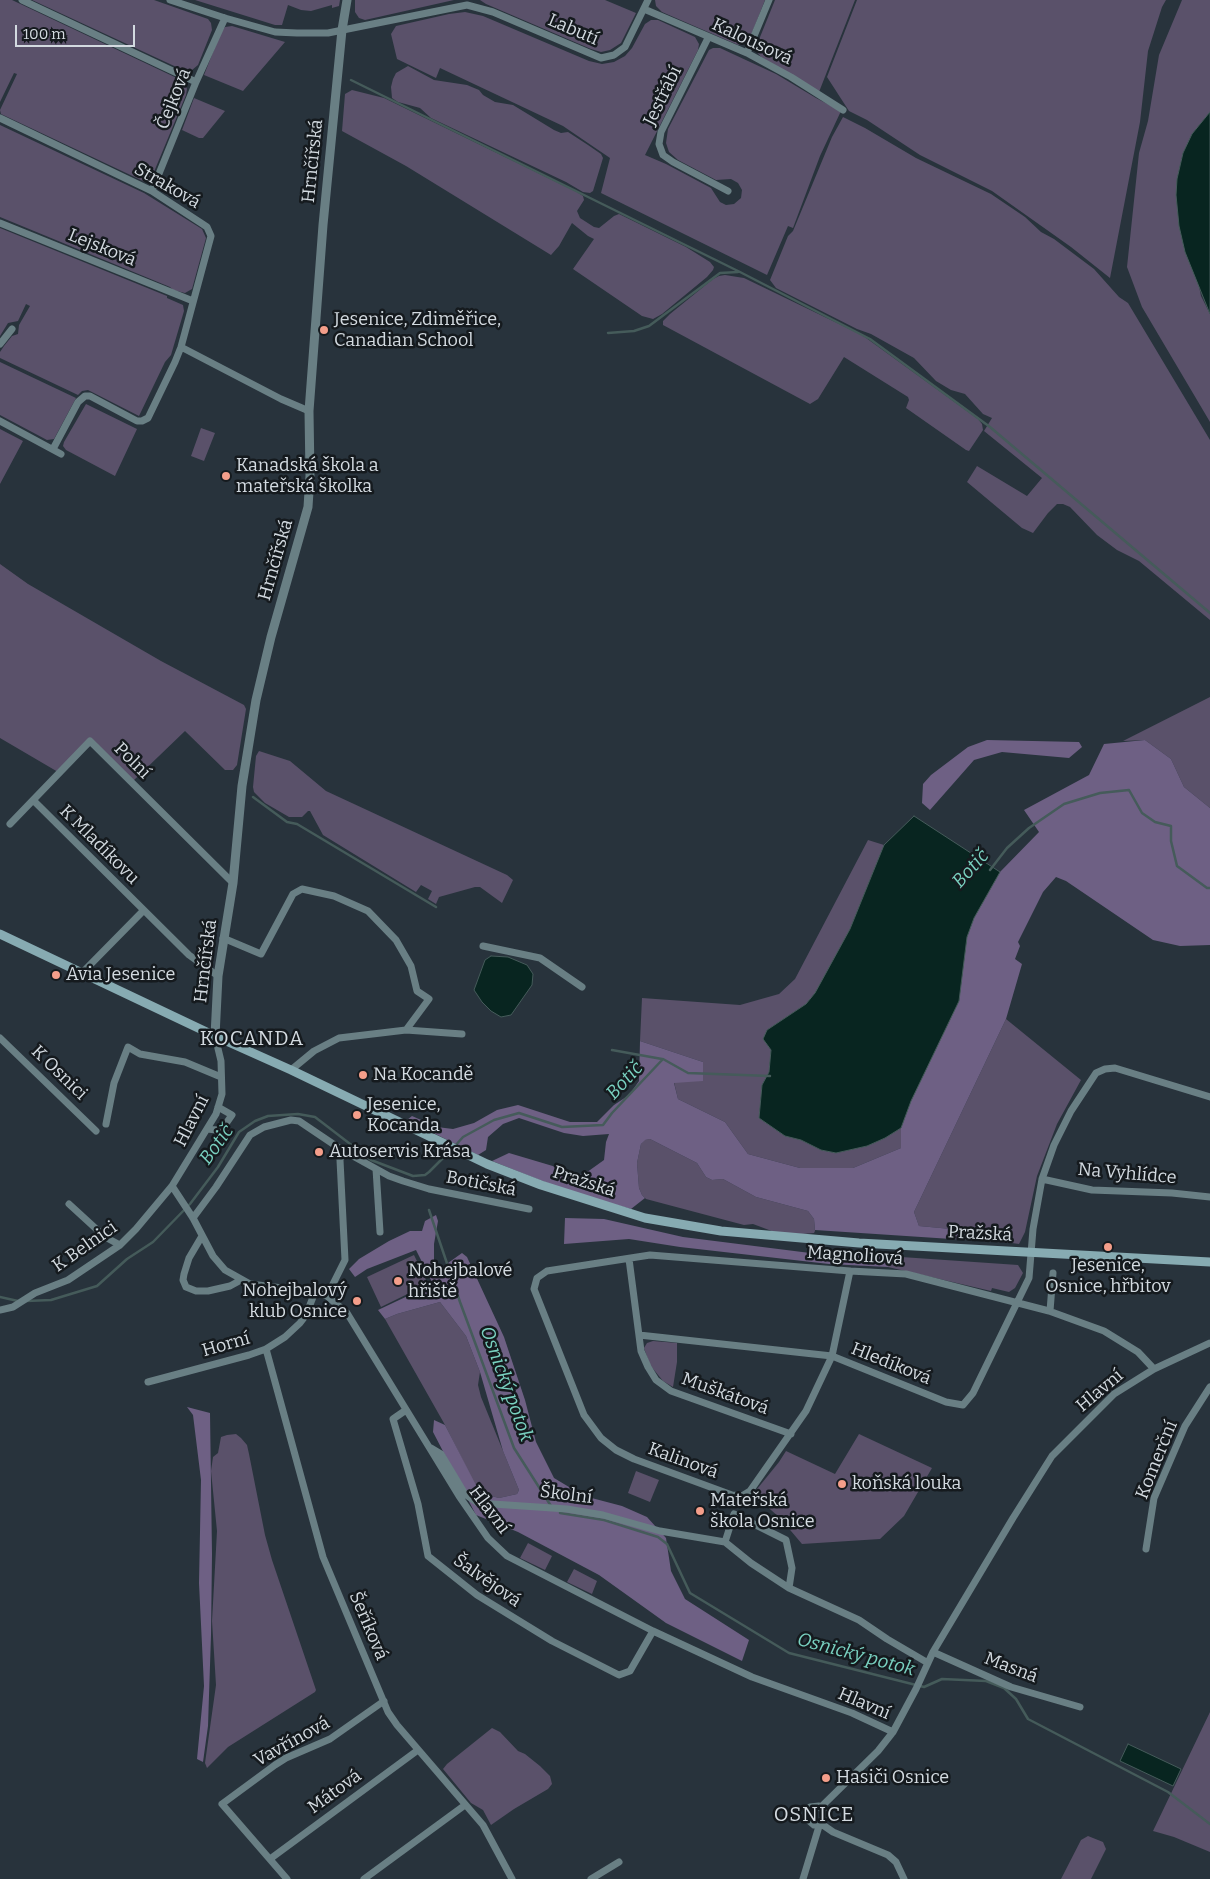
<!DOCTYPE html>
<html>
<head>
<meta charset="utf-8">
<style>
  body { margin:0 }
  #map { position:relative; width:1210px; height:1879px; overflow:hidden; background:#28333c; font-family:Bitter,serif }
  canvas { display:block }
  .scale { position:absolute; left:15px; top:25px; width:120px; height:22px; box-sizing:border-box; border:2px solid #d3dae0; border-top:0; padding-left:6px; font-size:15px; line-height:18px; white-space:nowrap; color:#d3dae0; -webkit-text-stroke:4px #151a1e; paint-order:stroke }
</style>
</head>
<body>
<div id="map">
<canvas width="1210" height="1879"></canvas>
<div class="scale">100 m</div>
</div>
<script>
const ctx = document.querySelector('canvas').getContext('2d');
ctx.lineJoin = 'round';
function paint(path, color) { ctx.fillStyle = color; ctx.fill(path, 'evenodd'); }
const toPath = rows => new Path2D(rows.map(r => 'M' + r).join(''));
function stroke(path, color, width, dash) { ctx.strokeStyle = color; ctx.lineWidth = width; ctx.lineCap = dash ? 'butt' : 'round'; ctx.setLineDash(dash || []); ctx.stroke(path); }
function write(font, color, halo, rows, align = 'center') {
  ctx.font = font + ' Bitter,serif'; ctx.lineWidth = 5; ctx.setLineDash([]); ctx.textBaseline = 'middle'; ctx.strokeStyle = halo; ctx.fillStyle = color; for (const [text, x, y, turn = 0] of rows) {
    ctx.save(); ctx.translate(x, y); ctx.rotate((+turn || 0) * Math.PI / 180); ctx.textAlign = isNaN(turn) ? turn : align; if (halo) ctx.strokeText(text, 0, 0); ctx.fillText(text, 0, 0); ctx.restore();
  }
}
paint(toPath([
  [0,0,12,0,181,80,185,83,187,89,186,95,151,179,145,182,141,180,1,114,0,110,17,74,14,73,0,102],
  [32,0,154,0,208,19,211,23,212,30,198,65,192,70,185,71],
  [195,0,340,0,339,6,332,8,332,5,311,11,301,10,288,5,282,25,275,25],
  [355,0,454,0,365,20,359,18,355,12],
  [480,0,605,0,636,13,621,43,610,50,601,52,591,49,486,4],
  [655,0,765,0,750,38,745,43,738,45,662,12,656,6],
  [775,0,855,0,819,92,761,57,756,51,756,47],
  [857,0,1166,0,1162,7,1148,51,1140,122,1110,278,1071,247,992,191,920,155,867,120,849,111,827,77],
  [1182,0,1210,0,1210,112,1192,134,1183,153,1177,179,1201,296,1210,314,1210,422,1142,307,1127,267,1139,153,1148,121,1159,55],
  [465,12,483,16,589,61,602,64,614,62,625,56,632,48,645,24,651,20,658,20,695,37,699,44,698,50,645,155,666,164,711,188,720,202,726,205,734,204,741,198,742,190,738,183,731,179,716,180,678,160,669,152,666,143,668,129,709,50,713,48,720,48,776,74,816,98,841,111,820,156,793,228,788,226,767,275,601,193,610,158,563,126,440,68,436,78,397,59,391,34,396,26,449,14],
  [232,26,285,42,243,91,204,75,221,32,225,27],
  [408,66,434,80,467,85,479,90,483,95,495,102,513,105,554,130,561,133,568,132,588,145,601,154,603,158,593,191,590,193,583,192,566,182,431,118,420,108,398,102,392,98,391,87,393,79,396,73],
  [352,90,384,98,577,192,583,196,584,200,577,211,580,218,594,227,599,228,614,216,619,214,686,247,710,262,714,267,713,270,707,277,662,314,653,319,642,316,573,269,594,239,588,236,572,223,559,246,551,255,406,166,342,131,345,94],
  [194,98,225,111,203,138,199,138,182,130],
  [843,117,865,128,916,158,991,194,1025,217,1041,232,1054,239,1094,269,1119,297,1128,303,1210,440,1210,620,1139,561,1117,550,1097,535,1070,507,1063,504,1057,504,1048,513,1033,533,1022,528,967,482,977,466,1027,496,1042,478,984,431,992,418,983,414,965,394,951,390,936,381,914,358,871,334,857,329,776,288,770,280,788,236,793,231,832,137],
  [0,125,144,193,202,229,206,238,192,289,185,293,173,290,170,287,0,217],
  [0,228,167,296,167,298,183,305,184,311,171,355,165,362,139,416,88,390,82,391,78,395,0,358,0,352,4,346,12,336,18,334,19,325,30,306,26,304,18,321,8,323,0,336],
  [725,275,744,278,862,335,978,419,982,424,983,430,969,451,966,450,906,408,909,400,908,397,844,357,818,399,810,404,663,325,663,321,670,314,713,279,719,276],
  [0,362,76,398,54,439,47,440,0,415],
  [86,404,137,429,115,476,66,450,63,446,64,442],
  [201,428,215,433,204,461,191,456],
  [0,429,23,441,0,484],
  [0,564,28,584,161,661,244,705,246,709,237,765,233,770,225,770,185,731,133,781,95,742,58,772,0,738],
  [1210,697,1210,808,1184,787,1171,759,1145,740,1123,741],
  [259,751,290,761,326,791,507,875,513,880,502,903,480,887,475,887,439,897,436,904,428,899,432,891,421,885,416,892,323,835,310,811,308,811,302,817,289,817,265,803,254,792,253,787,256,756],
  [868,840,884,845,850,929,826,975,815,993,806,1004,767,1030,764,1039,771,1050,769,1072,762,1085,759,1118,785,1136,801,1140,821,1150,836,1153,867,1146,885,1138,901,1128,901,1148,853,1168,800,1168,748,1154,725,1122,678,1099,674,1082,703,1062,640,1041,642,998,740,1005,779,994,795,979],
  [1006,1019,1081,1080,1057,1124,1037,1176,1025,1232,1019,1244,1012,1243,1012,1238,994,1233,919,1226,914,1212],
  [650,1139,697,1163,706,1177,712,1180,723,1179,756,1197,808,1211,814,1219,815,1231,814,1233,802,1234,777,1233,753,1224,744,1225,646,1199,642,1195,639,1188,637,1163,641,1144,644,1140],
  [414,1255,428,1284,381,1307,367,1277],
  [887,1256,1018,1265,1023,1273,1015,1288,1009,1292,992,1288,991,1291,888,1267],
  [440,1302,466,1336,480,1372,478,1385,481,1397,519,1490,517,1494,499,1498,484,1494,477,1489,445,1425,385,1319,397,1314],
  [653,1341,677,1343,677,1362,673,1387,663,1381,650,1365,644,1348,647,1343],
  [236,1434,241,1438,247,1445,249,1454,265,1535,272,1560,316,1690,315,1692,228,1747,207,1768,205,1763,216,1685,212,1621,217,1531,211,1471,213,1457,218,1453,221,1437,227,1435],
  [859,1434,932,1468,904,1516,880,1539,802,1544,780,1518,753,1494,779,1462,786,1451,835,1474],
  [636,1471,659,1480,650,1502,628,1493],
  [528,1543,552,1556,545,1570,520,1558],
  [574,1569,597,1581,592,1594,567,1582],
  [1210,1712,1210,1852,1174,1837,1153,1831],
  [492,1728,500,1732,518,1751,525,1754,540,1766,550,1776,552,1784,548,1789,514,1809,491,1825,483,1810,471,1803,443,1769,447,1764],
  [1088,1836,1103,1842,1106,1849,1091,1879,1061,1879,1081,1840]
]), '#5a516a');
paint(toPath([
  [987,740,1079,742,1082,747,1069,758,1002,752,974,760,930,810,922,803,923,784,931,775,968,747],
  [1145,740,1171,759,1184,787,1210,808,1210,945,1180,946,1153,940,1066,881,1056,877,1043,892,1018,942,1020,946,1015,959,1022,964,1006,1019,914,1212,919,1226,994,1233,1012,1238,1012,1243,815,1230,814,1219,808,1211,756,1197,723,1179,712,1180,706,1177,697,1163,650,1139,645,1140,641,1144,637,1163,639,1188,642,1195,645,1198,631,1209,570,1192,492,1161,509,1153,583,1175,604,1160,606,1142,609,1134,583,1136,564,1133,519,1118,503,1124,488,1137,486,1150,478,1155,407,1120,412,1116,437,1127,453,1129,474,1123,497,1110,518,1105,570,1122,597,1122,614,1105,629,1095,639,1081,640,1041,703,1062,703,1081,674,1083,678,1099,725,1122,748,1154,800,1168,853,1168,901,1148,901,1128,911,1101,959,1001,967,937,974,918,1000,872,1039,832,1024,810,1089,775,1104,744],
  [436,1215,438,1221,434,1244,434,1260,441,1268,462,1253,467,1257,504,1337,525,1400,536,1442,554,1478,584,1496,622,1506,647,1517,666,1538,671,1571,685,1599,749,1640,742,1661,666,1623,599,1575,518,1532,476,1515,433,1432,434,1420,445,1425,478,1489,484,1494,499,1498,517,1494,519,1490,503,1451,480,1372,466,1336,440,1302,397,1314,385,1319,378,1310,433,1284,416,1250,367,1269,355,1277,349,1269,359,1259,389,1241,410,1231,422,1231,425,1221],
  [565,1218,604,1219,683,1237,818,1254,887,1256,888,1267,829,1264,680,1247,629,1239,564,1244],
  [187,1407,210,1413,212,1554,211,1635,208,1726,203,1762,197,1759,204,1686,199,1583,201,1480,193,1415]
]), '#6e6084');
const water = toPath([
  [1210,112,1210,314,1185,252,1179,226,1176,195,1177,179,1183,153,1192,134,1210,112],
  [914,816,1000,872,974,918,967,937,959,1001,911,1101,901,1128,885,1138,867,1146,836,1153,821,1150,801,1140,785,1136,759,1118,762,1085,769,1072,771,1050,763,1039,767,1030,806,1004,815,993,850,929,884,845,914,816],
  [491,956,508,957,527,965,533,974,532,985,511,1015,501,1017,491,1011,482,1002,474,990,485,960,491,956],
  [1128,1744,1181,1769,1173,1786,1120,1761,1128,1744]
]);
paint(water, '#082520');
stroke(water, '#455b5a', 1);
stroke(toPath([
  [351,80,740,272,870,339,990,427,1210,613],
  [608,333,634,331,649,326,720,273,738,272],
  [253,797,287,822,297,824,436,907],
  [990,870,1007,848,1029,828,1064,804,1100,793,1129,790,1142,813,1155,822,1171,826,1171,841,1177,866,1207,888,1210,888],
  [612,1050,662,1059],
  [455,1146,463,1137,494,1120,519,1113,562,1127,603,1125,612,1113,663,1059,688,1073,770,1076],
  [429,1210,460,1302,514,1448,551,1506],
  [0,1297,18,1301],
  [26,1301,51,1300,97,1286,127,1259,153,1242,190,1204,218,1167,239,1132,255,1121,268,1116,298,1114,315,1117,371,1160,413,1176,425,1175,429,1172,451,1150],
  [560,1513,604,1520,658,1537,667,1544,690,1593,789,1653,924,1687,942,1679,986,1681,1004,1688,1016,1699,1028,1719,1168,1792,1210,1824]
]), '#455b5a', 2.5);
stroke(toPath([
  [22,0,196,82],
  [170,0,225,18,275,32,297,33,328,33,467,5,493,12,601,58,614,55,625,47,648,0],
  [644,9,747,53,791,77,843,110],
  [708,38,661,132,659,144,663,155,673,162,728,191],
  [747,53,769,0],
  [0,118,152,191,201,223,207,227,211,236,181,347,175,362,148,418,142,421,137,421,90,396,85,396,78,402,53,449],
  [152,191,196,82,225,18],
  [0,223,193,301],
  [0,344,12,329],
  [181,347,281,399,309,411],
  [0,421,61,454],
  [34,801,189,955,218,976],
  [10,824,90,741,233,883],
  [223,938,261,954,293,894,302,889,334,896,368,911,396,940,411,966,417,991,429,999,406,1030],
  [483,946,540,958,582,987],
  [82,973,143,911],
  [0,1038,96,1131],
  [291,1070,314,1051,339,1038,406,1030,462,1034],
  [106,1124,114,1083,128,1047,140,1054,185,1062,221,1077],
  [207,1129,217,1130,225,1125,232,1115,218,1107],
  [376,1169,380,1232],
  [1042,1179,1092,1190,1172,1193,1210,1197],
  [172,1186,193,1218,213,1256,225,1270,250,1284,315,1292,327,1296,347,1313,459,1496,488,1538,507,1556,653,1631,752,1677,852,1713,893,1732],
  [69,1204,105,1237,120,1245],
  [193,1218,216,1187,250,1135,264,1127,291,1120,299,1121,342,1150,389,1176,403,1181,429,1189,529,1209],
  [202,1236,189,1258,184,1274,183,1280,186,1287,196,1291,208,1291,230,1286,241,1280],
  [629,1259,641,1351,648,1367,656,1380,671,1391,791,1434],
  [850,1271,832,1356,806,1411,750,1491,742,1496,732,1495,634,1459,616,1450,601,1438,584,1415,534,1289,537,1278,547,1271,650,1255,850,1271,906,1274,1049,1311,1104,1331,1138,1352,1154,1369],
  [327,1296,345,1260,340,1160,342,1150],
  [0,1310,13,1307,35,1293,68,1280,120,1245,136,1229,172,1186,216,1114,222,1094,221,1061,215,1036],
  [1050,1311,1053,1273],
  [639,1335,832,1356,946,1402,963,1405,973,1393,1029,1278,1033,1229,1042,1179,1054,1145,1071,1111,1096,1073,1105,1069,1115,1068,1210,1097],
  [266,1349,323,1557,388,1712,397,1725,483,1825,512,1879],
  [148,1382,249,1355,266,1349,285,1337,300,1323,306,1315,315,1292],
  [406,1410,393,1419,418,1504,428,1556,477,1595,552,1641,619,1675,630,1671,653,1631],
  [431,1448,441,1454,465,1494,478,1503,567,1509,603,1515,660,1531,725,1542],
  [1146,1549,1154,1498,1185,1426,1210,1387],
  [789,1588,792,1568,786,1540,734,1514,725,1542,751,1563,789,1588,859,1620,887,1639,928,1663],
  [933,1652,1011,1687,1080,1707],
  [821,1807,878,1751,893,1732,916,1689,933,1652,1013,1518,1052,1456,1114,1394,1154,1369,1210,1343],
  [820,1823,833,1832,888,1855,896,1862,904,1879],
  [270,1859,418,1750],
  [287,1879,222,1804,275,1765,286,1758,330,1739,384,1701],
  [364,1879,465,1805],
  [591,1879,619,1862],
  [803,1879,820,1823,825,1815,823,1810,819,1806,810,1807,806,1812,806,1818,814,1825,820,1823]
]), '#697f84', 7);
stroke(toPath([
  [215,1036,218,976,233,883,242,786,256,700,271,637,308,507,310,476,309,411,323,225,342,30,347,0]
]), '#697f84', 9);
stroke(toPath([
  [0,934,215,1036,291,1070,487,1164,541,1185,645,1218,721,1231,859,1243,1210,1262]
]), '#87abb2', 9);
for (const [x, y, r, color] of [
  [324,330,5,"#f49e8a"],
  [226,476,5,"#f49e8a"],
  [56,975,5,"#f49e8a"],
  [363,1075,5,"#f49e8a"],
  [357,1115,5,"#f49e8a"],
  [319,1152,5,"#f49e8a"],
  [1108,1247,5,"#f49e8a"],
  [398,1281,5,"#f49e8a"],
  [357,1301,5,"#f49e8a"],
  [842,1484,5,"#f49e8a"],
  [700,1511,5,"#f49e8a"],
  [826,1778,5,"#f49e8a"]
]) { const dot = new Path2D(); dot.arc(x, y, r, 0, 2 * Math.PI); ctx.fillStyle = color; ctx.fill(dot); stroke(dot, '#151a1e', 2); }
write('18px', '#d3dae0', '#151a1e', [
  ["Labutí",573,30,23],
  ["Kalousová",752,42,25],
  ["Jestřábí",663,96,-64],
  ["Čejková",174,99,-68],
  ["Hrnčířská",313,161,-84],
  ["Straková",167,186,30],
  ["Lejsková",102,248,22],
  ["Hrnčířská",276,560,-74],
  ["Polní",132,761,45],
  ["K Mladíkovu",99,845,45],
  ["Hrnčířská",206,961,-83],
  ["K Osnici",59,1073,44],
  ["Hlavní",192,1121,-63],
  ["Na Vyhlídce",1127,1174,5],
  ["Pražská",584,1182,18],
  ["Botičská",481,1184,11],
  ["Pražská",980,1234,3],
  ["K Belnici",85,1247,-35],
  ["Magnoliová",855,1256,4],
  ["Horní",226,1345,-16],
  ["Hledíková",891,1364,22],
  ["Hlavní",1100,1391,-40],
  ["Muškátová",725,1394,20],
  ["Komerční",1157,1460,-68],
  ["Kalinová",683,1461,20],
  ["Školní",566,1495,7],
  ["Hlavní",489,1510,53],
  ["Šalvějová",487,1581,35],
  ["Šeříková",368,1626,67],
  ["Masná",1011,1668,21],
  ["Hlavní",864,1704,23],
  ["Vavřínová",292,1742,-29],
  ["Mátová",335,1792,-36]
]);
write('18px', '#d3dae0', '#151a1e', [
  ["Jesenice, Zdiměřice,",334,320],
  ["Canadian School",334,341],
  ["Kanadská škola a",236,466],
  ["mateřská školka",236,487],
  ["Avia Jesenice",66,975],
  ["Na Kocandě",373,1075],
  ["Jesenice,",367,1105],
  ["Kocanda",367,1126],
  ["Autoservis Krása",329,1152],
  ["Jesenice,",1108,1266,"center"],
  ["Osnice, hřbitov",1108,1287,"center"],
  ["Nohejbalové",408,1271],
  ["hřiště",408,1292],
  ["Nohejbalový",347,1291,"right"],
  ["klub Osnice",347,1312,"right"],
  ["koňská louka",852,1484],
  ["Mateřská",710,1501],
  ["škola Osnice",710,1522],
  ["Hasiči Osnice",836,1778]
], 'left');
write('italic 19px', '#79d1c0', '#151a1e', [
  ["Botič",971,869,-48],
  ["Botič",625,1081,-47],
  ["Botič",217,1145,-54],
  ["Osnický potok",506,1384,70],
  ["Osnický potok",856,1655,15]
]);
ctx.letterSpacing = '1px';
write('20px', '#d3dae0', '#151a1e', [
  ["KOCANDA",252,1039],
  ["OSNICE",814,1815]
]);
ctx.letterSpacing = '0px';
</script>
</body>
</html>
